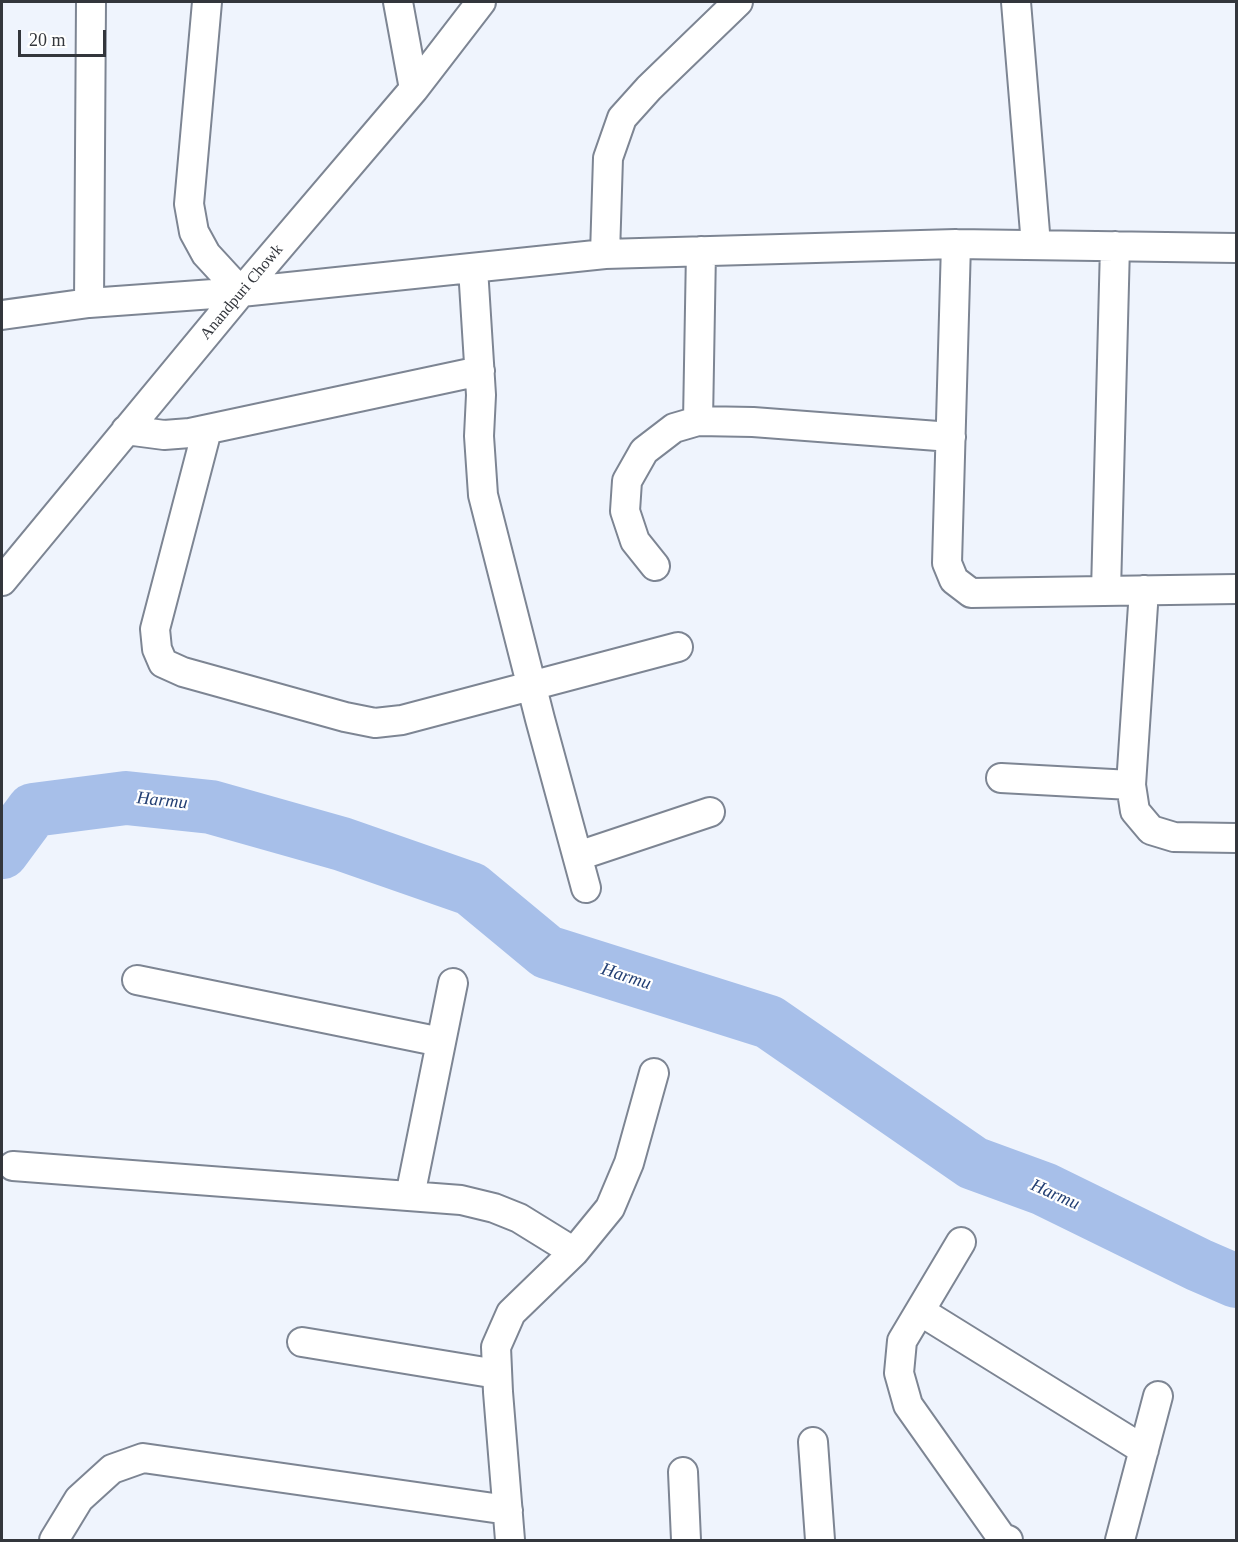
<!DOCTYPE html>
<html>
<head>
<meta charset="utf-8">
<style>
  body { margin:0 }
  #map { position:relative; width:1238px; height:1542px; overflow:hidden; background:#eff4fd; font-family:"Times New Roman",serif }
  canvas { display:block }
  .frame { position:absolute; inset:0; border:3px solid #33363c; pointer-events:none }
  .scale { position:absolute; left:18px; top:30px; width:88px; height:27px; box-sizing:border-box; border:3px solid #33363c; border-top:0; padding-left:8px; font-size:18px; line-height:21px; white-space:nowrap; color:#33363c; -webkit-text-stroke:4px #fff; paint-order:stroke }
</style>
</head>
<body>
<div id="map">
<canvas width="1238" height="1542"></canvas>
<div class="frame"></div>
<div class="scale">20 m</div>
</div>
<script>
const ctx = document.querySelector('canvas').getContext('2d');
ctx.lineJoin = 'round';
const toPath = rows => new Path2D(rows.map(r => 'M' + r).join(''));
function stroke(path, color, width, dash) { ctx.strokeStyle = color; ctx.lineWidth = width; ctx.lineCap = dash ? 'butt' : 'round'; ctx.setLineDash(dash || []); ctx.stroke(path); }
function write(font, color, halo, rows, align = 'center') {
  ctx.font = font + ' "Times New Roman",serif'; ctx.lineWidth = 4.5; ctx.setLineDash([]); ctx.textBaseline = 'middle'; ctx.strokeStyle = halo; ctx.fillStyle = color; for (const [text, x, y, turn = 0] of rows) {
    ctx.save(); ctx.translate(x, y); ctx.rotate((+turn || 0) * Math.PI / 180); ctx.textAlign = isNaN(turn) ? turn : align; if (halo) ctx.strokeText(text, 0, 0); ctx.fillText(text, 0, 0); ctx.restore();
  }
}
stroke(toPath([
  [2,852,33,810,126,798,211,807,342,844,471,889,547,952,769,1022,973,1163,1044,1189,1199,1265,1236,1281]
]), '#a7bfe9', 54);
const minor = toPath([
  [207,2,189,204,194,232,206,254,241,292],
  [398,2,414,89],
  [1016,2,1036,245],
  [956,244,947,563,954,580,971,593,1236,589],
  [605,254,608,158,622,118,649,88,738,2],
  [473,268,481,395,479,436,483,495,540,719,586,888],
  [89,303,91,2],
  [2,315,89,303,241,292,605,254,956,244,1236,248],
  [698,421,701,251],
  [126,430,164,435,190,433,480,371],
  [207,430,155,629,157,649,163,663,183,672,345,717,375,723,402,720,678,647],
  [655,566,635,541,625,511,627,481,644,451,674,428,698,421,753,422,951,437],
  [2,581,241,292,414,89,481,2],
  [1144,590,1131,785,1135,811,1151,830,1174,837,1236,838],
  [1106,591,1115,246],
  [1001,778,1131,785],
  [578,856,710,812],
  [137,980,441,1042],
  [13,1166,461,1200,494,1208,519,1218,574,1252],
  [410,1196,453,983],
  [961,1242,902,1341,899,1373,908,1405,1002,1538,1008,1540],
  [920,1311,1144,1450],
  [302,1342,497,1374],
  [813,1442,820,1540],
  [683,1472,686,1540],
  [54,1540,79,1499,112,1469,143,1458,508,1510],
  [510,1540,498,1392,496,1347,511,1313,574,1252,610,1208,629,1163,654,1073],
  [1120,1540,1158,1396]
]);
stroke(minor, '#7d8593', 32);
stroke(minor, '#fff', 28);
write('16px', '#33363c', '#fff', [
  ["Anandpuri Chowk",242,292,-50]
]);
write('italic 18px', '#244074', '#fff', [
  ["Harmu",162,801,6],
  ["Harmu",626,977,18],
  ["Harmu",1055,1195,24]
]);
</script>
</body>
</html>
